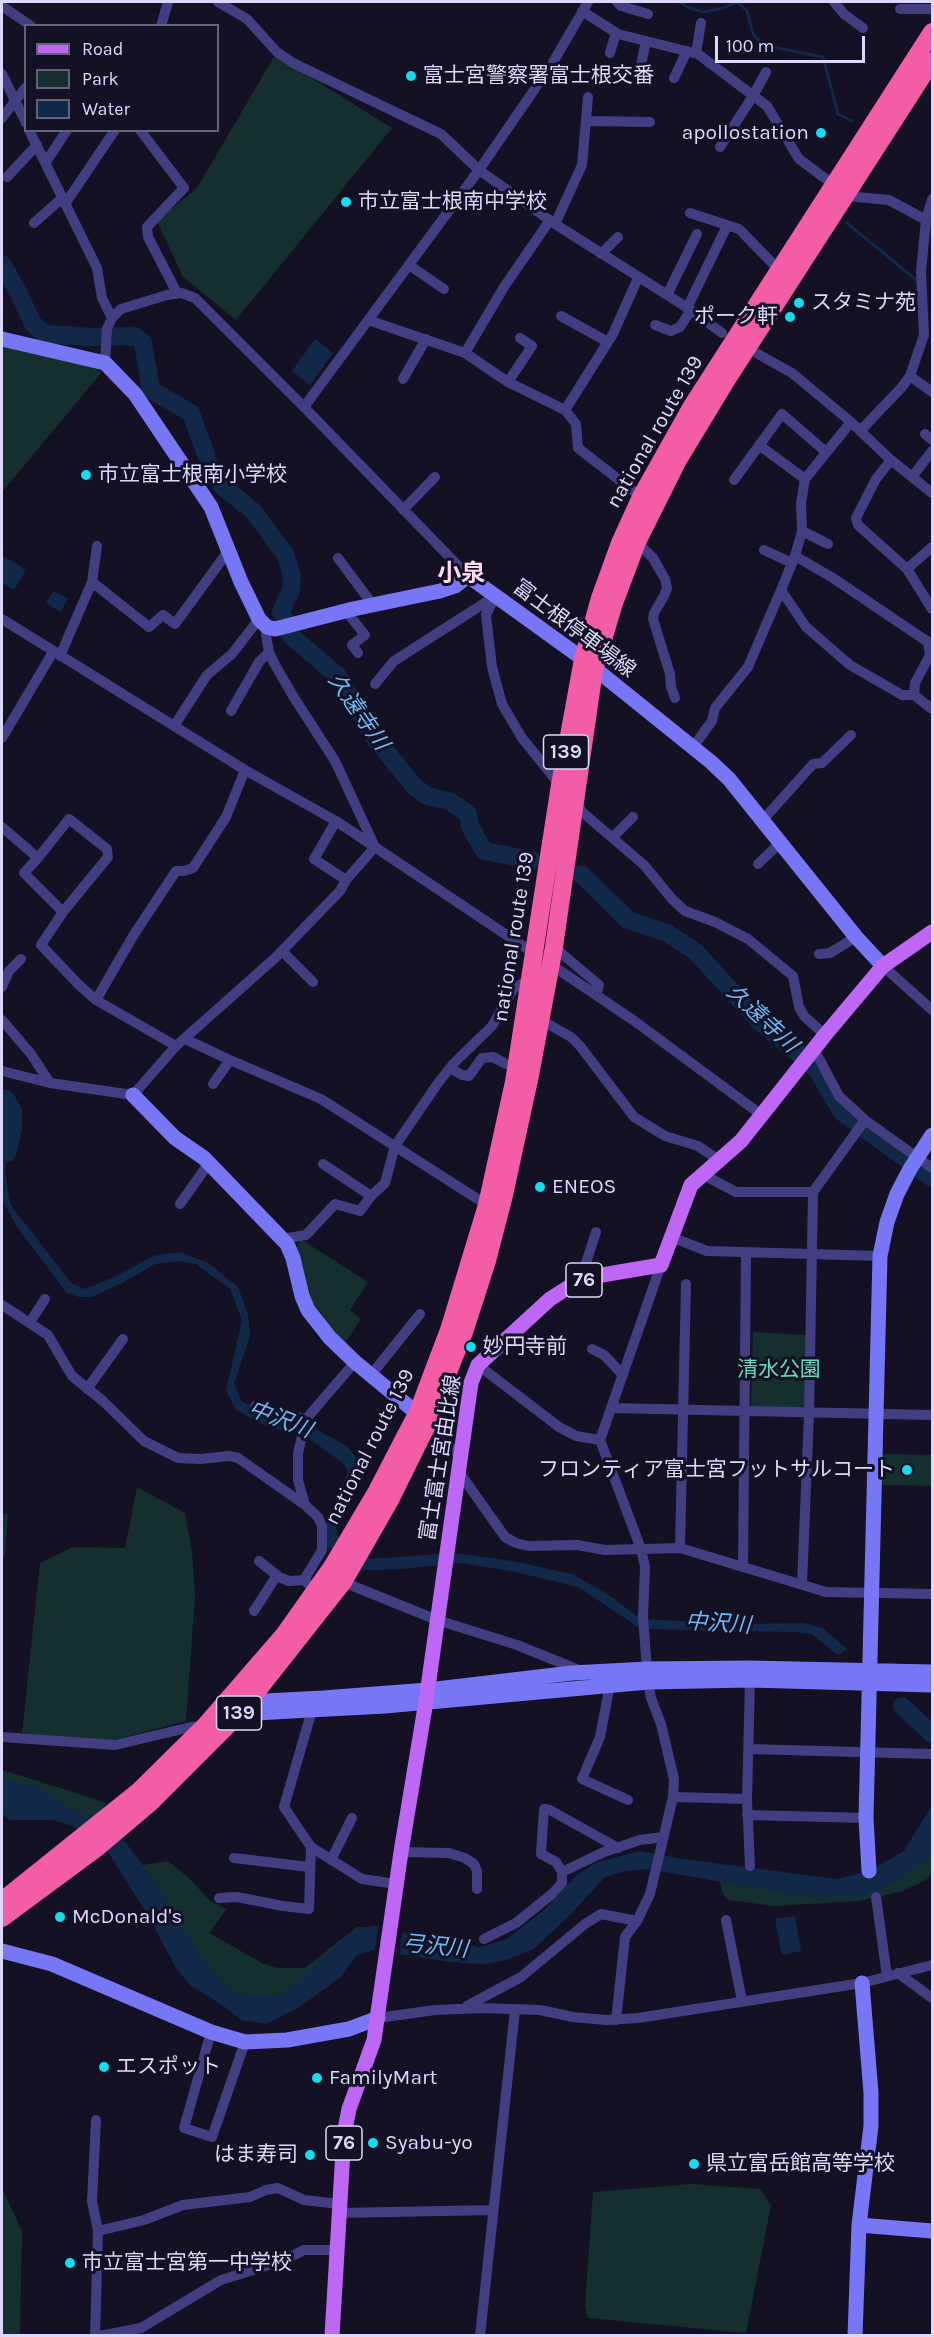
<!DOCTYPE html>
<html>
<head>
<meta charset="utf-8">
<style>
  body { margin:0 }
  #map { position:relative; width:934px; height:2337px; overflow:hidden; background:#141125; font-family:Karla,sans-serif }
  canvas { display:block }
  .frame { position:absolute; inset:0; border:3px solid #dbd8fc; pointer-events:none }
  .legend { position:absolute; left:24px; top:24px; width:195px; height:108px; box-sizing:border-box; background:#141125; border:2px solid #64617b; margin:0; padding:8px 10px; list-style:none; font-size:18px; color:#dbd8fc }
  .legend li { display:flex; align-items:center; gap:12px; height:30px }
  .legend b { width:30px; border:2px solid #64617b }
  .scale { position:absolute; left:715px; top:36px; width:150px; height:27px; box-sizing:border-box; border:3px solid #dbd8fc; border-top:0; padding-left:8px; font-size:18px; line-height:21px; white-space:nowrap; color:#dbd8fc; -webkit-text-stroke:4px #141125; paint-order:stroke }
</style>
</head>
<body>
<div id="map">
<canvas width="934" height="2337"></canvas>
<div class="frame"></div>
<ul class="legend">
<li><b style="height:8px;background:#bd67f4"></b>Road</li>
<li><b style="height:16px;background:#142f2d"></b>Park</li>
<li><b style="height:16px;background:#122848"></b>Water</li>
</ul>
<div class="scale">100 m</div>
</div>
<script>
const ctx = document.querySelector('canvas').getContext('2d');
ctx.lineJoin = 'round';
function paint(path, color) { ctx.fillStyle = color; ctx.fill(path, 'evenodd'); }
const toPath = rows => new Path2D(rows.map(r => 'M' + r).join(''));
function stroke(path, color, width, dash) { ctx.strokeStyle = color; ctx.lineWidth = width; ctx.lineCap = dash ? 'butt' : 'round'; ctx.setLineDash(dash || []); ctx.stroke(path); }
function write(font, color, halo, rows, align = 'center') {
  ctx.font = font + ' Karla,"Noto Sans JP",sans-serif'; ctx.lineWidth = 6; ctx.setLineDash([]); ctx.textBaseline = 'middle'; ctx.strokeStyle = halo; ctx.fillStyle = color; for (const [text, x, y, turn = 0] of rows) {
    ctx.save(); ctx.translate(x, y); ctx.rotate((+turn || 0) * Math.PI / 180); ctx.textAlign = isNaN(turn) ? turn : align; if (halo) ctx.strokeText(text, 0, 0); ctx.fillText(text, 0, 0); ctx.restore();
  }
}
paint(toPath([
  [275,55,392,128,236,320,183,277,157,221,197,188],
  [2,345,79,361,102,372,2,492],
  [302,1240,368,1282,350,1310,361,1319,344,1345,307,1294,297,1244],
  [753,1332,806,1335,805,1405,801,1409,751,1407],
  [881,1454,932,1455,932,1486,881,1485],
  [137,1487,185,1513,192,1552,195,1596,186,1721,99,1744,22,1733,40,1563,73,1547,125,1548],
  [2,1514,8,1514,5,1557,2,1557],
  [2,1770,35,1780,107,1803,87,1827,2,1807],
  [932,1843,932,1874,926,1880,900,1892,858,1901,775,1906,728,1900,722,1893,720,1880,850,1889],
  [168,1861,189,1878,210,1901,227,1909,209,1933,262,1963,277,1968,305,1968,357,1927,372,1927,294,1988,269,1999,234,1994,206,1967,141,1882,143,1865],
  [691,2184,760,2189,771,2205,746,2333,588,2318,585,2307,593,2192],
  [2,2188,22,2231,20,2335,2,2335]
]), '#142f2d');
paint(toPath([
  [315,339,333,353,310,385,292,371],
  [2,555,26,570,14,590,2,583],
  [53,591,68,598,61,612,46,603],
  [2,1095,10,1105,12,1131,5,1170,10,1204,72,1284,85,1289,115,1277,153,1256,180,1252,208,1263,238,1287,248,1314,250,1336,234,1384,242,1402,308,1425,347,1446,360,1462,363,1475,336,1526,338,1537,371,1559,454,1553,512,1561,572,1574,606,1593,641,1619,745,1624,804,1623,823,1628,847,1649,838,1655,811,1634,794,1632,641,1629,578,1587,511,1571,460,1563,403,1569,361,1570,326,1546,327,1521,348,1472,344,1464,306,1436,265,1426,236,1410,226,1391,242,1320,230,1289,196,1264,178,1261,155,1264,124,1282,92,1297,79,1297,67,1293,19,1230,2,1200],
  [2,1785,90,1816,126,1843,168,1899,198,1954,222,1982,239,1995,279,1995,300,1980,349,1934,368,1927,381,1925,404,1933,479,1947,505,1940,543,1911,577,1875,597,1862,640,1851,683,1859,837,1879,869,1871,904,1851,932,1805,932,1850,928,1859,893,1884,859,1897,800,1896,649,1869,625,1871,605,1877,571,1914,534,1949,507,1960,484,1964,450,1962,373,1950,356,1956,341,1977,301,2006,267,2024,241,2020,221,2004,190,1985,176,1968,149,1917,107,1850,73,1826,52,1820,10,1820,2,1814],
  [795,1916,801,1951,782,1955,775,1919]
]), '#122848');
paint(toPath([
  [379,1922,403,1930,399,1957,374,1953]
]), '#141125');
stroke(toPath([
  [680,2,687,7,703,12,724,8,737,2,747,11,753,34,762,45,823,57,838,114,852,121],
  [847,223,915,279]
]), '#122848', 3);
stroke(toPath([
  [2,264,18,292,33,324,45,334,90,337,135,336,143,343,151,390,191,413,209,463,222,486,253,511,285,554,292,575,291,590,281,611,291,636,338,676,374,737,414,786,427,796,449,801,468,814,470,826,484,851,532,860],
  [581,874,628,920,667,933,696,952,759,1021,815,1067,842,1112,932,1178],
  [2,1098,6,1099,13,1111,13,1128,7,1153],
  [902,1706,932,1734],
  [2,1788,32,1795,53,1807]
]), '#122848', 18);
stroke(toPath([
  [218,2,247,19,277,52,293,63,441,134,479,170,555,224,691,310,722,333],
  [617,2,621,6,648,14],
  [834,2,844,14,863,28],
  [2,6,31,26],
  [900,9,932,9],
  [582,11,618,34,698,54,767,106,799,159,834,185],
  [161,26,168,2],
  [610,53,616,33],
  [696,53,701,23],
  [641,65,646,41],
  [2,74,26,123],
  [674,78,687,51],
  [2,118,26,87],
  [586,121,650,122],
  [29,130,97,268,102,298,112,318],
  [140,130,184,188,147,227,148,237,177,293],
  [720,147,753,96,766,72],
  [46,162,67,130],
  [7,177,37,145],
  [846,196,889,200,926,220],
  [65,204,115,130],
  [690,213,739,229,779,270],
  [34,223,62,198],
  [555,224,582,165,588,97],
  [601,254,618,237],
  [409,265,444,289],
  [667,295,697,234],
  [687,308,727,226],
  [561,316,608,342],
  [368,320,465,353,508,382,565,410,613,334,638,278],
  [655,325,671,331,680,327,691,310],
  [465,353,504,287,550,220],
  [758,354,792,373,851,422,891,460,932,493],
  [105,363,107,329,112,318,121,309,167,295,181,293,195,298,304,407,468,576],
  [910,376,932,392],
  [403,379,426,339],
  [508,382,532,346,520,338],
  [304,407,479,170,552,64,588,2],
  [565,410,576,424,578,448,641,497],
  [860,431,902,387,910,376,924,335,921,272,926,220,932,199],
  [925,434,932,440],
  [759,445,805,479],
  [891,460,876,479,856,518,858,525,907,569,932,609],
  [912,477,932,451],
  [734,480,782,414,826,452],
  [403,510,435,477],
  [802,531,828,544],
  [637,542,653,558,665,579,667,588,664,596,654,613,653,619,670,674,671,687,675,698],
  [764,550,792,563],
  [795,556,833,578,928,642,930,655,915,683,914,695,932,709],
  [338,558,373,605],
  [907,569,932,547],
  [92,582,149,627,163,615,175,624,229,550],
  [781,590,806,627,850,665,902,695,914,695],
  [495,596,486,615,492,667,502,704,522,738,560,785],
  [346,611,365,635,352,645,358,653],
  [2,619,245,770,336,821,535,954],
  [60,656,92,582,97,546],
  [375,684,394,661,494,597],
  [231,711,259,662,269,652],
  [174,726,207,675,232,654,259,619],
  [2,738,53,652],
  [693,747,712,721,715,708,748,667,781,590,795,556,802,531,801,503,805,479,851,422],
  [577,800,581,811,644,865,672,899,685,911,715,922,748,939,793,976,799,1007,804,1016,825,1035],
  [336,821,314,859,346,880],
  [762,821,813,764,822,763,851,735],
  [2,827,38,858,69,819,107,849,108,857,63,912,41,945,79,985,96,1000,176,1046],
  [613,837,633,817],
  [38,858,24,873,63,912],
  [758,864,780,843],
  [554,947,599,985,596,995],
  [282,951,313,982],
  [819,954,830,953,856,937],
  [883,966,932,1010],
  [559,970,633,1020,763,1116],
  [2,987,9,971,21,959],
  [96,1000,133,936,176,871,184,871,193,868,226,817,245,770],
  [539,1019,571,1037,580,1046,634,1117,665,1136,698,1146,719,1160],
  [2,1020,31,1054,50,1083],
  [185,1039,230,1060,321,1099,487,1205],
  [814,1049,839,1096,865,1120,932,1168],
  [450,1068,462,1075,469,1076,482,1058,493,1057,506,1064],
  [2,1071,50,1083,133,1095,176,1046,275,958,340,891,346,880,375,847,335,761,293,696,274,663,269,652,266,635,267,627],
  [213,1084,230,1060],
  [323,1164,371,1196],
  [702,1174,736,1192,813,1192],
  [180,1204,209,1163],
  [671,1237,707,1251,880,1256],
  [282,1239,306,1235,335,1204,360,1211,371,1196,385,1183,395,1146,438,1083,453,1064,492,1026,514,988,531,979],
  [585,1279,584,1269,596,1232],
  [2,1305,48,1335,72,1376,103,1401,144,1441,178,1458,200,1459,229,1456,238,1458,305,1505],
  [30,1322,45,1299],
  [592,1349,604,1355,623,1375],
  [478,1365,559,1427,576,1436,600,1440],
  [371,1375,420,1314],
  [87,1389,123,1339],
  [255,1406,306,1419],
  [611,1408,932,1415],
  [428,1423,461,1458],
  [459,1472,505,1537,516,1543,528,1546,577,1545,605,1550,680,1548,826,1592,932,1594],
  [680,1548,686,1284],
  [259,1561,279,1577,289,1581,304,1580],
  [743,1567,746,1253],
  [343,1582,437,1620,517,1645,584,1672],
  [802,1584,809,1414,813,1192,865,1120],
  [315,1590,304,1580,322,1550,322,1526,318,1517,305,1505,298,1480,298,1453,306,1419,355,1362],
  [254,1611,277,1575],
  [610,1684,600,1737,582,1779,628,1800],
  [312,1710,284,1807,311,1847,362,1879,396,1884],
  [2,1737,115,1745,191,1727,205,1726],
  [749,1749,932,1754],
  [673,1797,747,1799],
  [747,1815,866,1818],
  [401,1852,449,1853,465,1858,474,1864,477,1871,477,1889],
  [234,1858,309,1867],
  [331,1860,352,1818],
  [750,1866,747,1799,750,1680],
  [562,1872,556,1862,541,1854,544,1809,550,1810,618,1848],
  [876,1897,887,1976],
  [219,1898,237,1897,283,1906,309,1909,311,1847],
  [726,1920,742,2001],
  [484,1939,516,1923,552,1894,562,1883,562,1872,604,1852,640,1840,663,1837],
  [898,1973,932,1998],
  [467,2006,521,1977,585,1924,601,1914,637,1921],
  [378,2018,435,2010,480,2008,540,2010,573,2017,606,2020,638,2018,862,1983,932,1965],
  [616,2020,625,1937,637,1921,650,1894,673,1797,674,1779,661,1724,651,1698,648,1682,643,1617,645,1567,641,1549,600,1440,661,1265],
  [211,2032,184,2128,212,2137,245,2042],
  [339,2213,493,2210],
  [98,2231,144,2220,183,2205,250,2197,266,2190,278,2188,304,2200,339,2204],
  [95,2336,98,2231,92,2201,96,2120],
  [100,2336,141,2328,221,2280,282,2261,304,2250,337,2250],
  [480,2336,515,2010]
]), '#413f81', 10);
stroke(toPath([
  [2,339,105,363,135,394,211,507,241,582,259,619,267,627,275,629,353,609,440,591,455,586,468,576,583,659,711,762,729,779,856,937,883,966],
  [133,1095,175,1138,204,1158,287,1244,293,1258,302,1296,308,1310,330,1338,355,1362,424,1419],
  [244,1698,247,1702,323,1698,428,1690,572,1673,647,1669,749,1668,932,1672],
  [238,1707,239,1714,291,1711,385,1706,648,1682,750,1680,932,1685],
  [869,1871,866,1818,880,1256,887,1222,897,1194,910,1169,932,1135],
  [2,1951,52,1964,211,2032,245,2042,287,2040,349,2029,378,2018],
  [859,2225,932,2231],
  [855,2336,859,2225,871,2126,871,2093,862,1983]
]), '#7776f5', 15);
stroke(toPath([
  [332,2336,344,2134,349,2109,374,2040,401,1852,426,1701,471,1383,478,1365,550,1299,572,1285,596,1276,661,1265,691,1185,741,1141,825,1035,883,966,932,932]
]), '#bd67f4', 15);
stroke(toPath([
  [2,1901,139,1791,205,1726,284,1635,332,1567,377,1491,418,1412,449,1330,487,1205,514,1082,560,785,583,659,600,598,620,543,641,497,692,406,932,32],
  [2,1918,98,1847,150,1803,239,1714,343,1582,390,1500,428,1423,464,1332,487,1261,504,1195,530,1075,554,947,594,670,614,603,637,542,678,460,724,384,932,61]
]), '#f35ca7', 18);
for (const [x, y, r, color] of [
  [411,76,6,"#12dcee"],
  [821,133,6,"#12dcee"],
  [346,202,6,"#12dcee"],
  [799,303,6,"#12dcee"],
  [790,317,6,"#12dcee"],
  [86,475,6,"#12dcee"],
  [540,1187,6,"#12dcee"],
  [471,1347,6,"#12dcee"],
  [907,1470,6,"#12dcee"],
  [60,1917,6,"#12dcee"],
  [104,2067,6,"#12dcee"],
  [317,2078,6,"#12dcee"],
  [373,2143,6,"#12dcee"],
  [310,2155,6,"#12dcee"],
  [694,2164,6,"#12dcee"],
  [70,2263,6,"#12dcee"]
]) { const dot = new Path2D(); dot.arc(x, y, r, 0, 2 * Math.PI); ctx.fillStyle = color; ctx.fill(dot); stroke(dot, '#141125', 2); }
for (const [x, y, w] of [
  [566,752,45],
  [584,1280,36],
  [239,1713,45],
  [344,2143,36]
]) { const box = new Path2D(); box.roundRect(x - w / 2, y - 17, w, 34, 4.5); ctx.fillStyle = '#141125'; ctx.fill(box); stroke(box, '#dbd8fc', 1.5); }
write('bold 20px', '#dbd8fc', null, [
  ["139",566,752],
  ["76",584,1280],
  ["139",239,1713],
  ["76",344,2143]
]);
write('21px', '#dbd8fc', '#141125', [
  ["富士宮警察署富士根交番",423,76],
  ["apollostation",809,133,"right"],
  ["市立富士根南中学校",358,202],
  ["スタミナ苑",811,303],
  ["ポーク軒",778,317,"right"],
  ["市立富士根南小学校",98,475],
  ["ENEOS",552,1187],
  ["妙円寺前",483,1347],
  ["フロンティア富士宮フットサルコート",895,1470,"right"],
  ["McDonald's",72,1917],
  ["エスポット",116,2067],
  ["FamilyMart",329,2078],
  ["Syabu-yo",385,2143],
  ["はま寿司",298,2155,"right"],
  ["県立富岳館高等学校",706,2164],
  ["市立富士宮第一中学校",82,2263]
], 'left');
write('21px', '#dbd8fc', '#141125', [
  ["national route 139",655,432,-60],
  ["富士根停車場線",574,629,37],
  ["national route 139",514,937,-81],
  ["national route 139",370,1447,-63],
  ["富士富士宮由比線",441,1458,-81]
]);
write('21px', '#69d8ba', '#141125', [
  ["清水公園",779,1370]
]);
write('italic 22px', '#6eb9f5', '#141125', [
  ["久遠寺川",358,712,55],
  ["久遠寺川",762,1019,43],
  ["中沢川",280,1420,21],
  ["中沢川",718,1624,4],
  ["弓沢川",435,1947,6]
]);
write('bold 24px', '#fcdaf0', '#141125', [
  ["小泉",461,574]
]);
</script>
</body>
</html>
